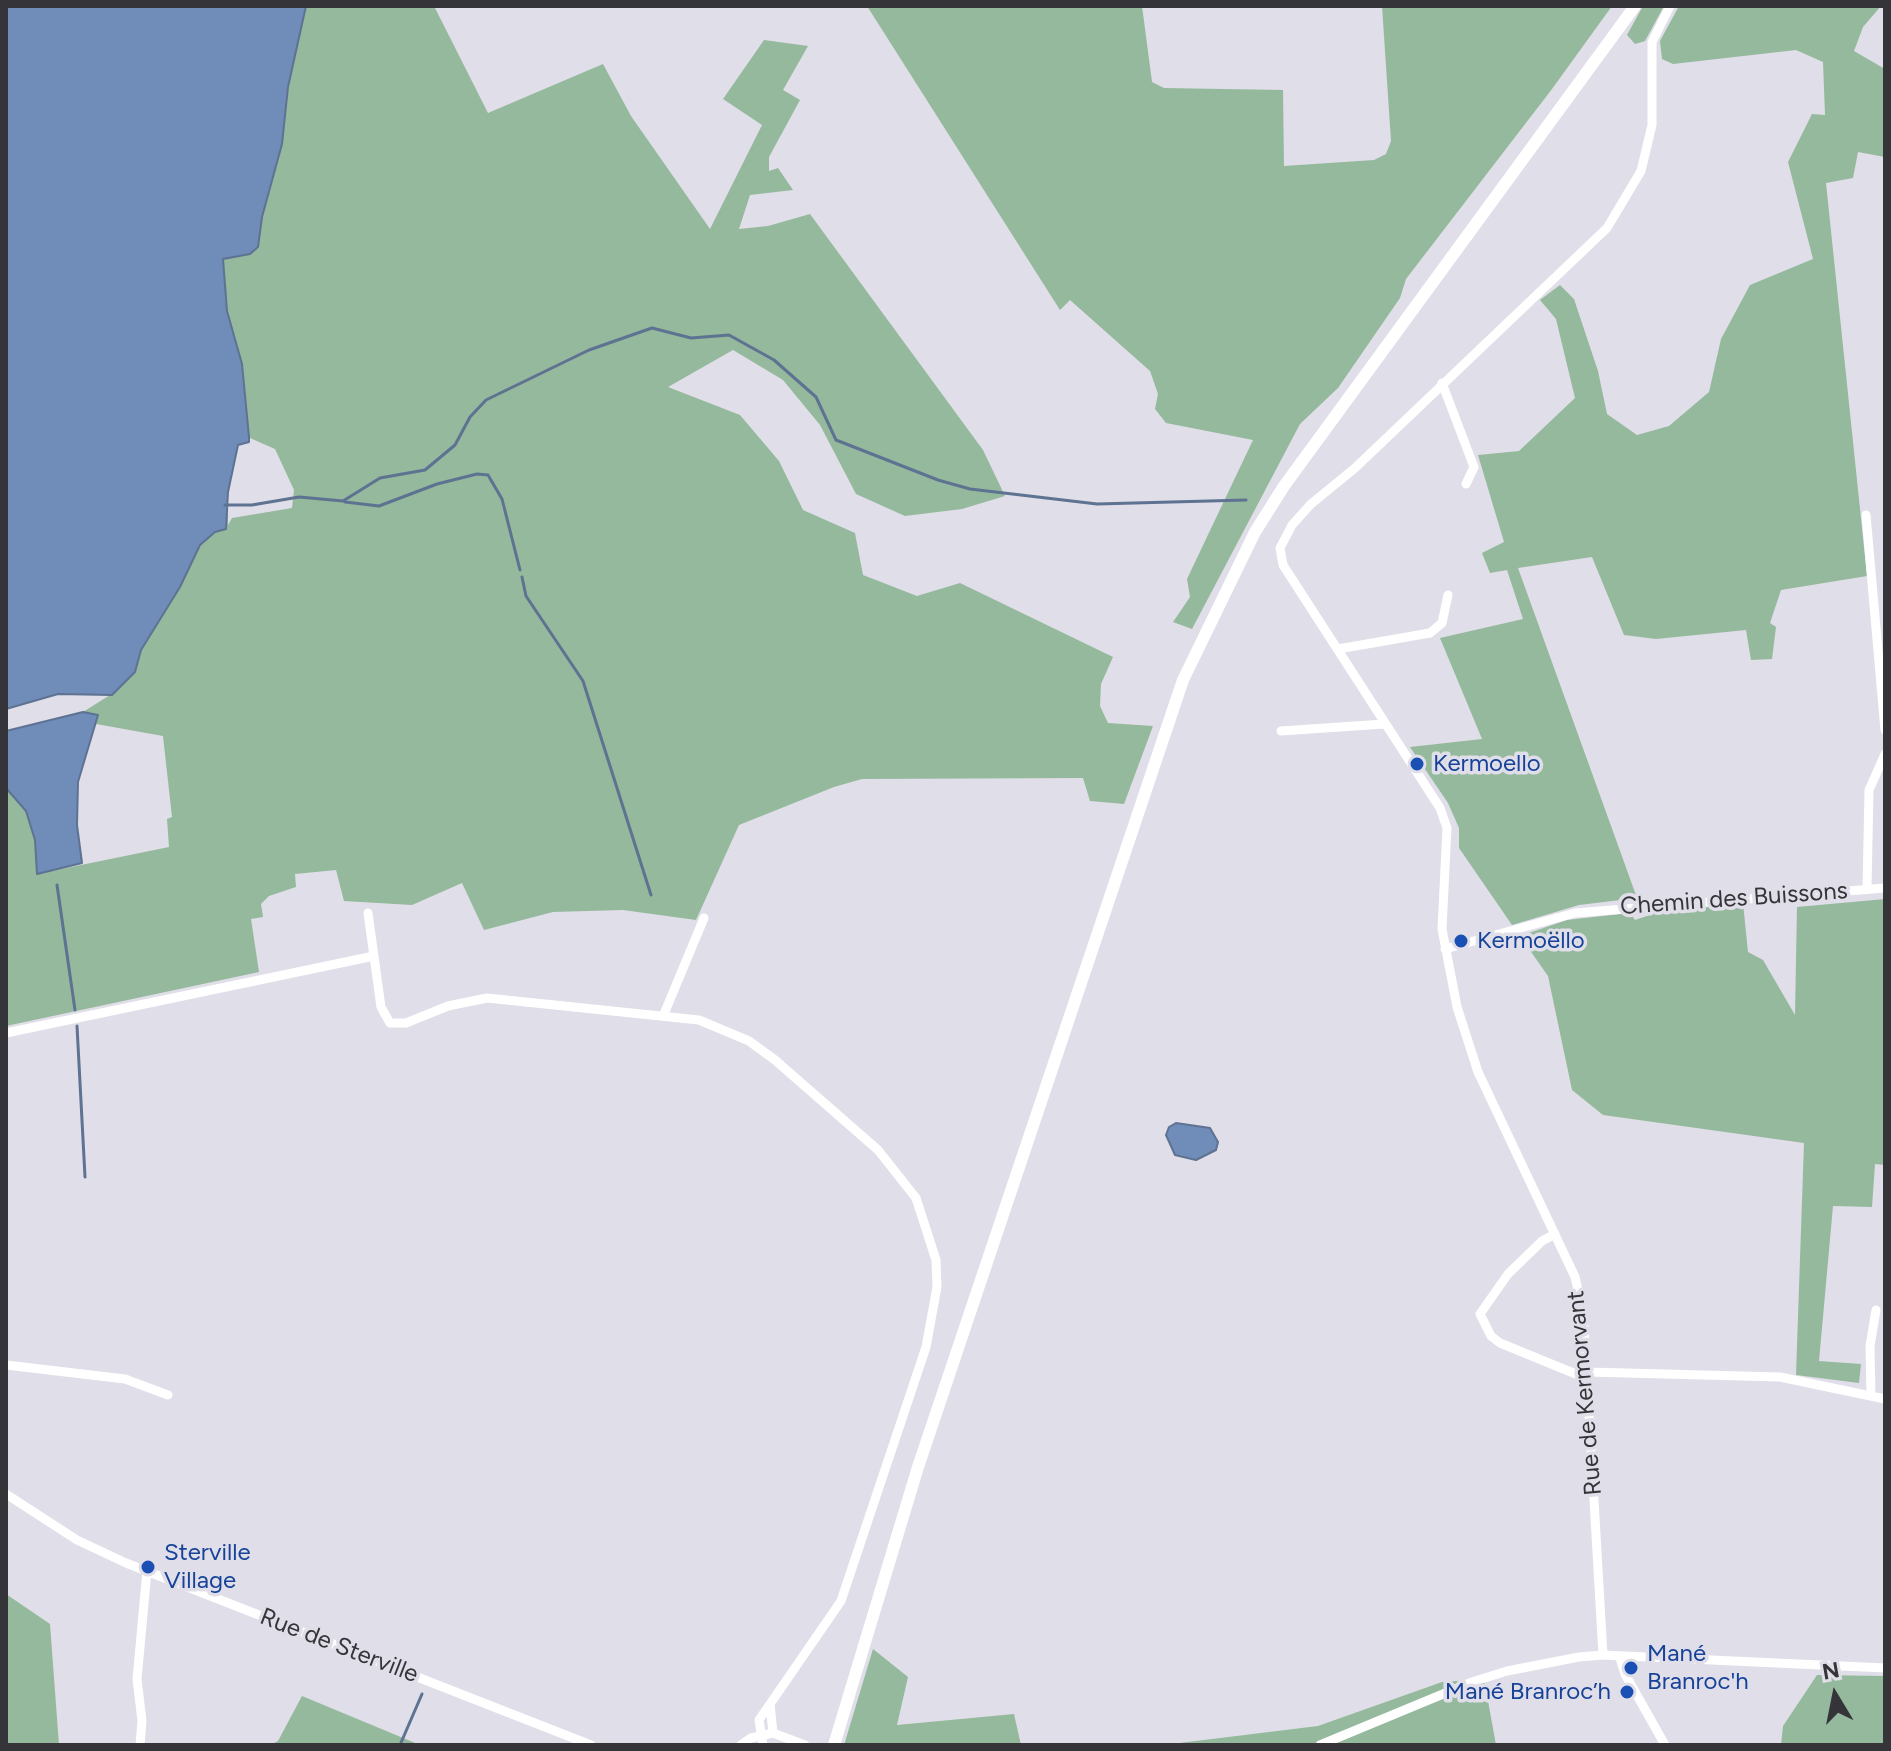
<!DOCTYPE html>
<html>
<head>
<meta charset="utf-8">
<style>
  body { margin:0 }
  #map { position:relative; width:1891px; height:1751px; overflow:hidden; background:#e0dee8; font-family:Figtree,sans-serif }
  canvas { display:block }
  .frame { position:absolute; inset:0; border:8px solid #353438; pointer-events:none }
  .north { position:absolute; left:1795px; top:1655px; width:80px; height:80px; -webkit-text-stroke:6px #e0dee8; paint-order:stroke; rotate:350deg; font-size:22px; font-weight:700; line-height:32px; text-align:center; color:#353438 }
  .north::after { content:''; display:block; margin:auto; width:28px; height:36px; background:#353438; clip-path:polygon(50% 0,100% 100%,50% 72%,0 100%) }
</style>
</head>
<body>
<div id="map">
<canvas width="1891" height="1751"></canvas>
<div class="frame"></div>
<div class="north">N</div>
</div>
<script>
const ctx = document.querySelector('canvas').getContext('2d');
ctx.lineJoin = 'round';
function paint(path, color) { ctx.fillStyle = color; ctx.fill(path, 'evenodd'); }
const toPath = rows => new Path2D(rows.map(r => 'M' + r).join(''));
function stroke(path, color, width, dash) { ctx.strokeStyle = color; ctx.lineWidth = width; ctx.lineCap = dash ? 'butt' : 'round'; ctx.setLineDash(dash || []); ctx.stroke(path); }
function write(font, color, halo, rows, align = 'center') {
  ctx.font = font + ' Figtree,sans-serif'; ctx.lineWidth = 7; ctx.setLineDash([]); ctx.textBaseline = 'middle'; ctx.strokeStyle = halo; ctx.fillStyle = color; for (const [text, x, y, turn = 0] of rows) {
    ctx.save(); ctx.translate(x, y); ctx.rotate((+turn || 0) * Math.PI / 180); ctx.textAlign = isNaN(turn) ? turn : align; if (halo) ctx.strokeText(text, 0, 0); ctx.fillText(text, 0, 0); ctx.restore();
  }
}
paint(toPath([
  [6,6,434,6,488,113,603,64,631,116,710,229,762,125,723,99,764,40,808,46,783,90,800,100,769,157,769,171,778,168,793,190,750,195,739,229,768,226,810,214,983,450,1005,496,962,509,905,516,856,494,820,425,783,380,733,350,668,387,740,415,779,461,803,510,855,533,863,575,917,596,960,583,1113,657,1101,684,1100,706,1108,723,1153,726,1124,804,1090,801,1083,778,862,779,834,787,739,825,696,920,623,910,553,912,484,930,462,883,412,905,344,901,336,870,295,874,296,887,269,896,261,904,263,917,251,919,259,972,6,1026,6,788,26,811,35,840,37,874,169,847,167,819,172,817,163,736,96,724,98,715,83,712,110,695,58,694,6,709],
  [250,438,275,449,294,490,292,508,232,518,228,525,228,492,238,445,249,442],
  [867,6,1142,6,1152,82,1164,88,1283,90,1284,166,1374,160,1386,154,1391,141,1382,6,1612,6,1552,89,1406,279,1400,298,1338,388,1300,424,1192,629,1173,622,1190,597,1187,579,1253,440,1166,423,1155,409,1158,394,1150,371,1070,300,1060,310],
  [1643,6,1664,6,1645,41,1635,44,1627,35],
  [1679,6,1881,6,1863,27,1854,51,1885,69,1885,157,1858,152,1853,178,1826,183,1867,576,1781,590,1770,623,1776,627,1772,659,1751,660,1746,630,1656,639,1624,635,1592,557,1518,568,1637,898,1579,905,1512,925,1459,848,1459,828,1448,803,1410,747,1482,739,1440,638,1523,619,1507,570,1490,573,1482,553,1504,542,1478,455,1519,451,1575,398,1556,319,1540,300,1560,285,1574,299,1598,371,1607,414,1637,435,1669,426,1709,392,1721,339,1750,285,1813,259,1788,162,1812,114,1825,115,1823,62,1796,50,1673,64,1662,59,1660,41],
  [1885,899,1885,1165,1875,1164,1872,1207,1833,1206,1819,1361,1861,1364,1859,1383,1796,1375,1804,1143,1603,1115,1572,1090,1548,976,1520,936,1567,920,1630,913,1635,920,1668,909,1743,903,1748,952,1763,960,1795,1015,1797,907],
  [6,1594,50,1624,59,1745,6,1745],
  [873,1649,908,1677,897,1725,1014,1714,1021,1745,844,1745],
  [1817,1675,1885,1676,1885,1745,1781,1745,1783,1726],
  [1484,1679,1496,1745,1163,1745,1318,1726,1442,1682],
  [302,1696,420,1745,270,1745,278,1741]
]), '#95b99c');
const water = toPath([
  [6,6,306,6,288,87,282,144,262,217,258,247,250,254,223,259,227,311,242,364,249,437,249,442,238,445,228,492,226,529,215,532,200,545,180,587,141,650,135,672,112,695,58,694,6,709,6,6],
  [83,712,98,715,78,782,77,825,82,863,37,874,35,840,26,811,6,788,6,731,83,712],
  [1176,1123,1210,1128,1218,1142,1216,1150,1196,1160,1175,1155,1166,1135,1169,1127,1176,1123]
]);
paint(water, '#708cb8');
stroke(water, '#5e7292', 2);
stroke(toPath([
  [345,502,379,506,437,484,477,474,488,475,502,499,520,570],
  [225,505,252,505,299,497,343,501,380,478,425,470,455,445,470,417,486,400,589,350,652,328,691,338,729,335,774,360,816,397,836,440,938,480,970,489,1097,504,1246,500],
  [522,577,526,596,583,681,651,895],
  [57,885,75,1010],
  [77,1026,85,1177],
  [400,1745,422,1694]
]), '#5e7292', 3);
stroke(toPath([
  [1442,383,1474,467,1466,484],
  [1866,515,1885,730],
  [1338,649,1430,633,1442,623,1448,595],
  [1281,731,1384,724],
  [1867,889,1869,790,1885,754],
  [368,913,381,1007,390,1023,406,1023,448,1006,487,998,699,1020,749,1041,775,1060,878,1150,916,1198,936,1260,937,1287,926,1347,841,1601,759,1720,763,1745],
  [1445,949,1575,913,1885,888],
  [664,1014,704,918],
  [6,1033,374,956],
  [1555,1234,1542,1241,1508,1274,1480,1314,1491,1336,1500,1343,1588,1379],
  [6,1365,125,1379,168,1395],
  [1588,1372,1780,1377,1885,1399],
  [1871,1396,1870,1346,1876,1310],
  [6,1494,77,1540,126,1563,591,1745],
  [1603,1655,1583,1311,1575,1277,1478,1072,1457,1007,1442,929,1447,828,1440,808,1283,565,1280,548,1292,525,1311,504,1355,468,1607,228,1641,171,1652,125,1652,42,1670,6],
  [1620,1658,1625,1674,1665,1745],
  [770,1704,773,1733],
  [140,1745,142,1721,137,1679,147,1571],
  [741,1745,751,1738,773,1733,805,1745],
  [1320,1745,1472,1682,1507,1671,1579,1657,1603,1655,1885,1668]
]), '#fff', 9);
stroke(toPath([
  [834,1745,918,1467,1183,680,1255,532,1284,486,1635,6]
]), '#fff', 12);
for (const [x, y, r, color] of [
  [1417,764,8,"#1a4fb4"],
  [1461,941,8,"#1a4fb4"],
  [148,1567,8,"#1a4fb4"],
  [1631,1668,8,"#1a4fb4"],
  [1627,1692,8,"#1a4fb4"]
]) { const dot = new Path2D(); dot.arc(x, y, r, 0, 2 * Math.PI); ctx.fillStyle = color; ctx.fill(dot); stroke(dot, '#e0dee8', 3); }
write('24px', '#164399', '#e0dee8', [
  ["Kermoello",1433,764],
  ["Kermoëllo",1477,941],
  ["Sterville",164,1553],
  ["Village",164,1581],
  ["Mané",1647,1654],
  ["Branroc'h",1647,1682],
  ["Mané Branroc’h",1611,1692,"right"]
], 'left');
write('24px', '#353438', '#e0dee8', [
  ["Chemin des Buissons",1734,899,-4],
  ["Rue de Kermorvant",1585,1393,-95],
  ["Rue de Sterville",339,1646,21]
]);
</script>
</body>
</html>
